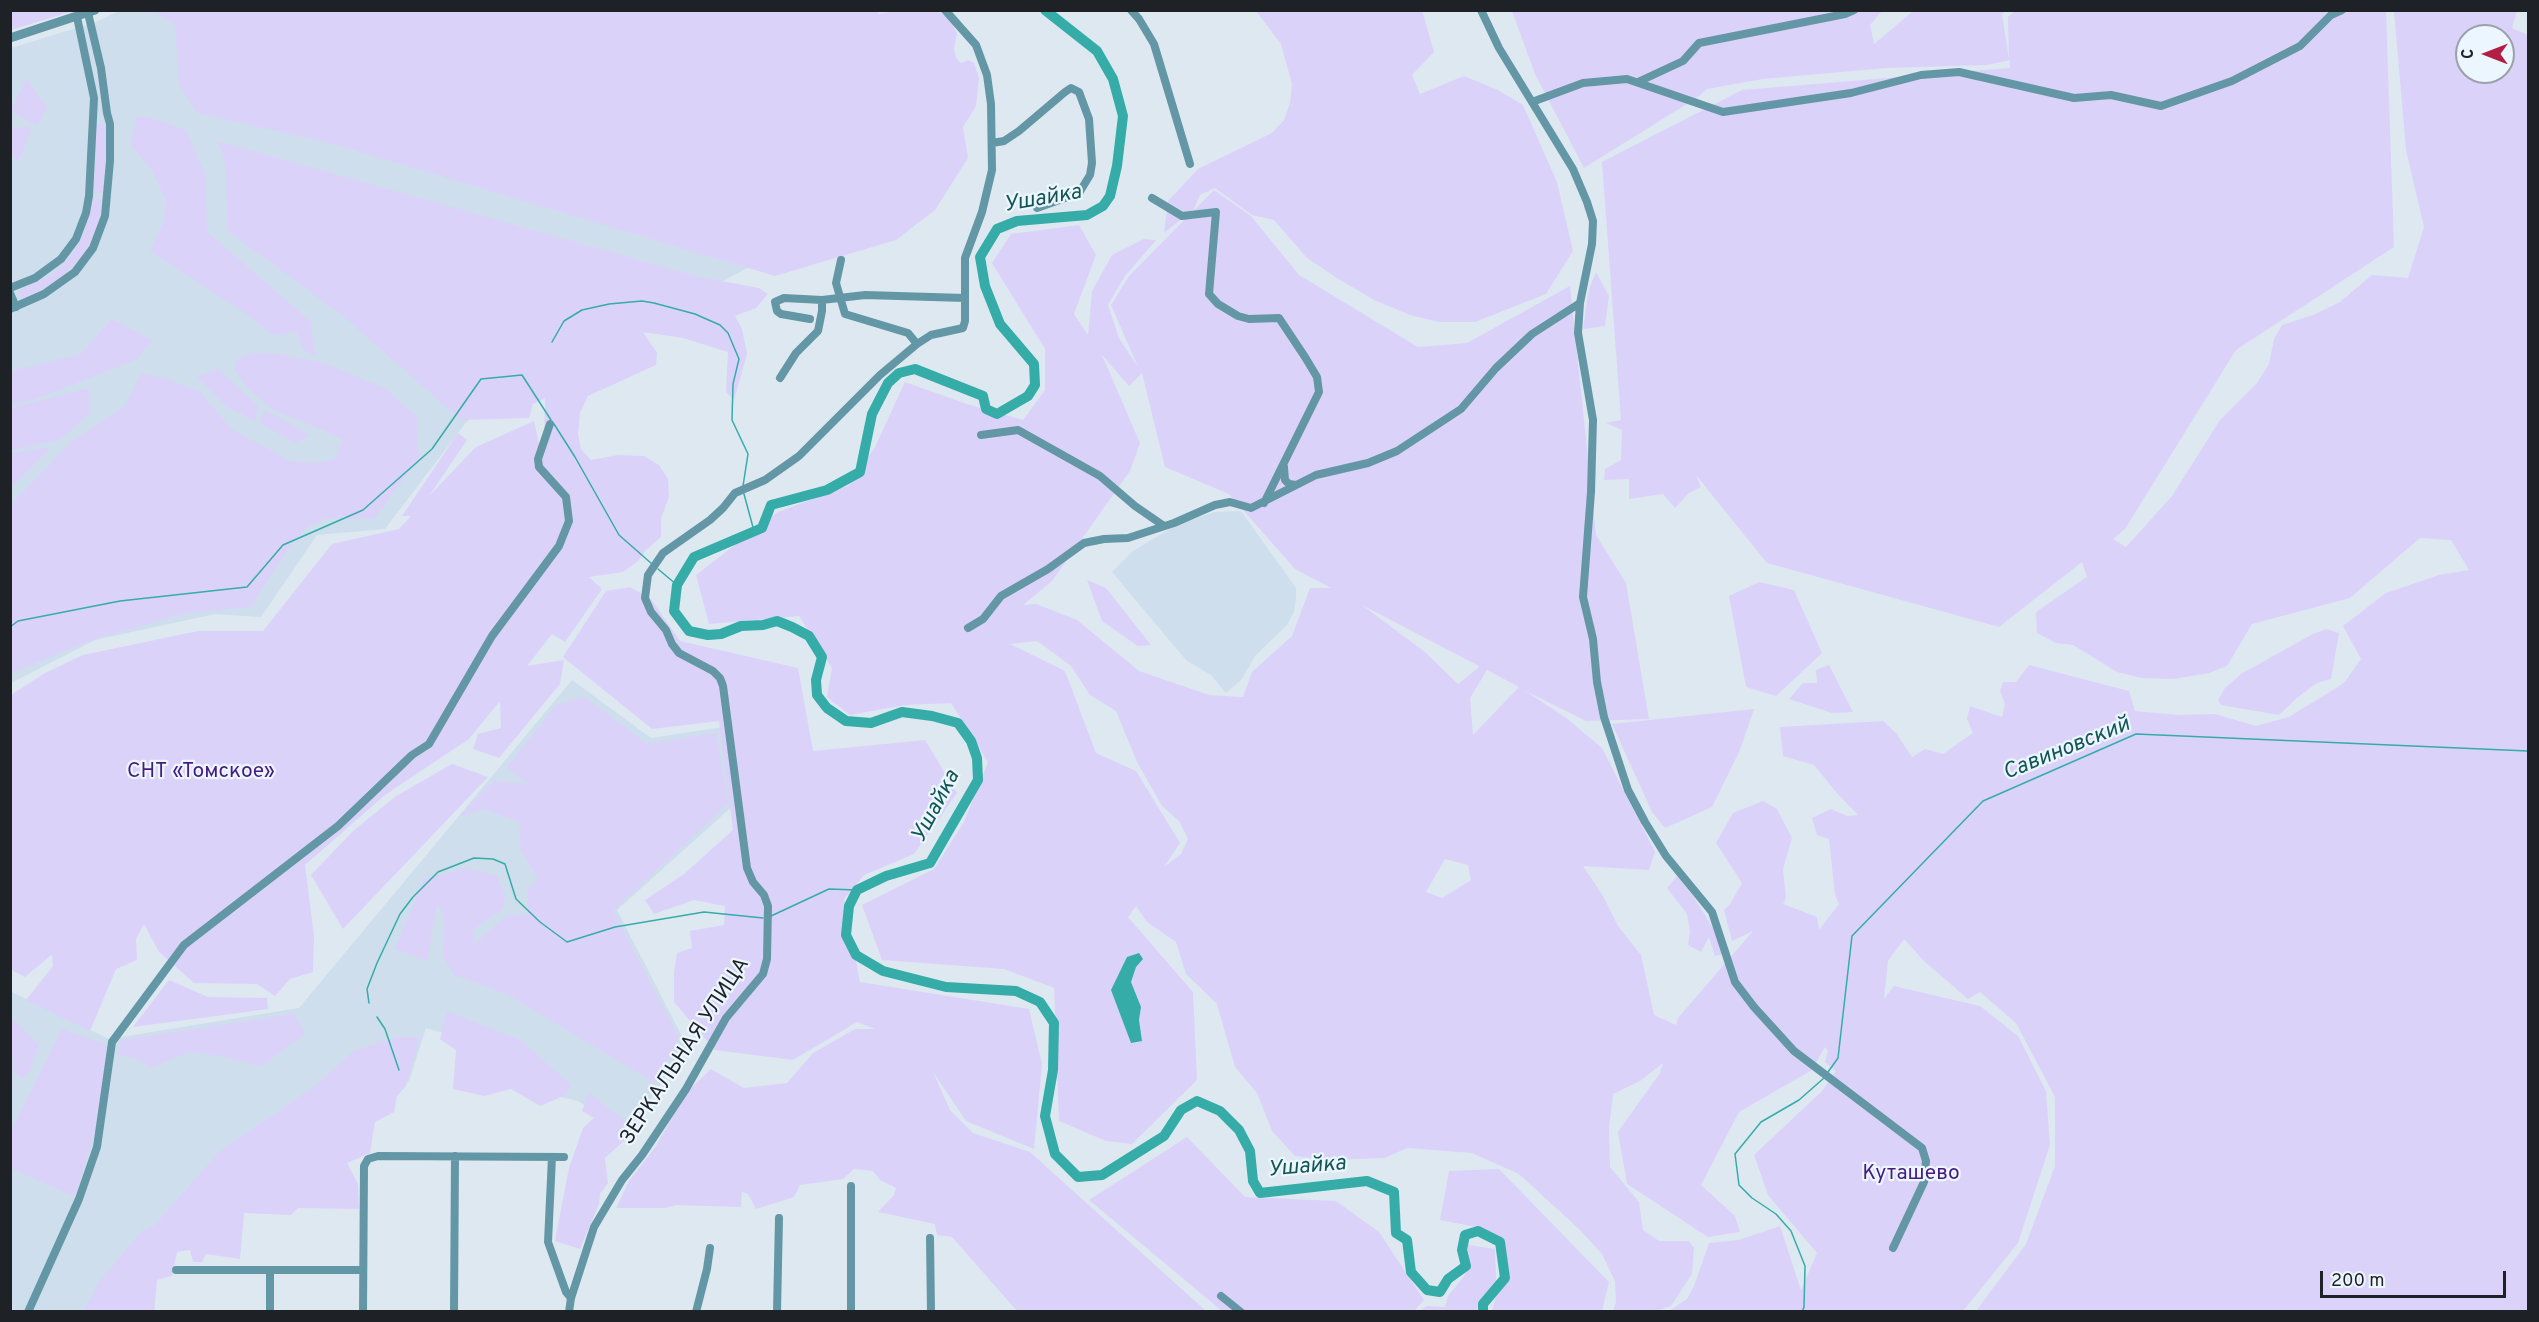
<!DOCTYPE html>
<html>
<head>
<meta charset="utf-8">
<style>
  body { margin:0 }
  #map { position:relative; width:2539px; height:1322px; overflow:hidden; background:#dee8f1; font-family:Overpass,sans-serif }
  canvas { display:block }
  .frame { position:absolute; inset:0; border:12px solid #1e2125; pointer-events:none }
  .north { position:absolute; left:2455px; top:24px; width:60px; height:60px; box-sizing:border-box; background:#ecf6fe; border:2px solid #9aa1a7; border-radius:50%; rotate:270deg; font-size:16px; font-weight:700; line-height:24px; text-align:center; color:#1e2125 }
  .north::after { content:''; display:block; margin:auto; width:21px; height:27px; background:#b21f42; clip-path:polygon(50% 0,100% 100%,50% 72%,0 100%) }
  .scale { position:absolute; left:2320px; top:1271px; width:186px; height:27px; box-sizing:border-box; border:3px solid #1e2125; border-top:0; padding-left:8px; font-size:18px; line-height:21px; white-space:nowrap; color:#1e2125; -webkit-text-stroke:4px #ecf6fe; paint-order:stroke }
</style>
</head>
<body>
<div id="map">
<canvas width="2539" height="1322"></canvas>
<div class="frame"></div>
<div class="north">С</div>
<div class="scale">200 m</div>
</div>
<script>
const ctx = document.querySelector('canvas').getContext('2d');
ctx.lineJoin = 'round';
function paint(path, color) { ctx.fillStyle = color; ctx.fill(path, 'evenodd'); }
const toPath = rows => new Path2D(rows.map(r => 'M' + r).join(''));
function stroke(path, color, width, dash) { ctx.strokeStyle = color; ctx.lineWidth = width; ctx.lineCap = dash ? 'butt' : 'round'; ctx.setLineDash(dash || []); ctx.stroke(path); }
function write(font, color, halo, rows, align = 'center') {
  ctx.font = font + ' Overpass,sans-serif'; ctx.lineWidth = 4.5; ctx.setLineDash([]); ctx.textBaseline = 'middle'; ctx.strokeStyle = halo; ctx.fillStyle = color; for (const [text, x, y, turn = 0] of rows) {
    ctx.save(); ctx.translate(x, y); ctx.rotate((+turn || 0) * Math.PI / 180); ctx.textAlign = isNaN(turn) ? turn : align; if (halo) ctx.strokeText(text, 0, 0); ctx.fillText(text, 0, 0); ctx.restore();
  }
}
paint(toPath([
  [121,10,852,10,848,213,468,420,385,529,317,535,261,617,215,614,95,640,11,683,11,48,96,22],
  [1241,511,1296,588,1296,599,1294,612,1287,625,1255,656,1242,679,1226,693,1211,675,1186,660,1112,572,1133,551,1175,526,1214,512],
  [572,680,651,738,723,727,735,804,617,910,687,1046,627,1133,578,1101,493,1081,494,1047,426,1028,409,1081,161,1239,154,1311,11,1311,10,991,109,1039,299,1008]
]), '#cedeec');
paint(toPath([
  [11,10,73,10,73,11,11,30],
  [877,10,879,14,895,11,937,11,948,17,957,33,954,49,956,58,961,63,968,60,974,63,979,78,976,106,963,127,968,158,935,210,896,240,775,276,330,143,197,113,179,84,175,24,154,11],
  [1422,10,1434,52,1412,75,1420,94,1464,76,1498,90,1523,105,1557,182,1573,251,1546,294,1475,322,1439,322,1410,315,1374,300,1337,278,1307,258,1274,220,1252,215,1215,188,1200,195,1194,209,1164,233,1168,201,1198,169,1272,133,1284,120,1290,103,1292,84,1281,44,1256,11],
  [1512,11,1882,11,1870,25,1874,44,1913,11,2005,11,2002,14,2009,59,2008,17,2015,11,2386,11,2394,247,2236,350,2125,529,2113,539,2126,547,2172,496,2220,420,2257,383,2269,364,2274,339,2282,325,2313,315,2340,302,2372,275,2408,278,2424,227,2406,150,2394,11,2517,11,2512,28,2528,35,2528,1311,1976,1311,2026,1244,2055,1166,2055,1097,2016,1023,1980,992,1968,999,1924,961,1904,939,1888,961,1884,999,1894,986,1980,1006,2018,1036,2046,1091,2050,1145,2018,1243,1963,1311,1669,1311,1687,1299,1694,1286,1709,1243,1739,1240,1780,1226,1801,1290,1817,1253,1768,1195,1754,1155,1822,1091,1836,1071,1825,1062,1828,1051,1825,1047,1812,1070,1739,1112,1701,1185,1735,1216,1740,1232,1708,1237,1627,1184,1618,1132,1660,1073,1663,1063,1640,1081,1613,1094,1609,1128,1610,1167,1639,1202,1643,1230,1659,1241,1689,1241,1694,1248,1692,1274,1671,1306,1655,1311,1613,1311,1616,1303,1615,1281,1602,1254,1580,1230,1519,1174,1472,1153,1407,1148,1385,1158,1328,1160,1295,1156,1272,1131,1257,1093,1235,1067,1217,1004,1186,974,1176,942,1147,922,1136,906,1128,917,1193,992,1197,1080,1132,1144,1106,1141,1059,1121,1054,988,1004,969,882,960,862,905,934,869,964,822,988,762,951,703,905,705,850,715,827,697,832,668,799,616,709,624,696,575,778,512,848,486,875,447,905,382,967,404,1023,420,1045,390,1045,349,992,263,1011,234,1079,225,1096,255,1074,314,1088,335,1092,291,1112,255,1144,239,1156,240,1125,276,1108,305,1119,338,1138,367,1111,305,1129,276,1214,190,1251,216,1299,275,1418,347,1467,343,1570,286,1596,535,1626,583,1649,719,1586,721,1524,690,1565,717,1602,748,1655,852,1649,870,1583,866,1603,896,1618,926,1641,955,1654,1015,1676,1025,1678,1018,1753,931,1732,941,1724,910,1730,904,1742,883,1716,843,1733,813,1763,801,1777,809,1792,838,1783,869,1786,898,1783,904,1817,917,1819,930,1839,904,1835,895,1829,839,1817,835,1812,818,1831,809,1847,816,1858,815,1836,792,1814,765,1783,756,1780,727,1883,721,1896,733,1912,757,1925,749,1943,754,1973,733,1967,719,1970,706,2002,717,2005,704,2000,691,2003,682,2016,682,2029,665,2129,691,2135,711,2179,715,2215,714,2256,726,2289,717,2344,683,2361,659,2343,626,2386,593,2439,575,2469,570,2451,540,2420,538,2350,598,2252,624,2227,666,2209,673,2174,679,2142,678,2117,672,2073,645,2056,643,2037,633,2036,612,2087,577,2082,562,1999,627,1767,563,1696,475,1701,487,1689,493,1675,508,1663,494,1629,499,1629,479,1604,480,1605,469,1621,460,1622,430,1606,423,1621,420,1602,162,1742,90,2010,68,2010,60,1987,65,1886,68,1763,79,1707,89,1698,97,1584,168,1535,74],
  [2467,36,2503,36,2503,72,2467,72],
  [1102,355,1129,386,1142,373,1165,467,1229,494,1295,569,1331,588,1310,588,1292,636,1252,672,1243,697,1209,695,1139,671,1077,620,1036,604,1023,605,1052,581,1130,471,1140,443],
  [1362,605,1479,666,1479,667,1458,684,1425,652],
  [1037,641,1071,666,1090,695,1116,711,1137,762,1162,806,1179,821,1188,839,1181,854,1164,867,1180,843,1136,771,1096,753,1065,671,1010,644],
  [1487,670,1519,687,1473,735,1470,698],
  [1445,859,1468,865,1471,880,1442,898,1426,892],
  [26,79,47,107,37,126,11,111],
  [137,117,147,117,186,130,205,175,207,232,311,322,315,356,303,349,297,332,273,335,247,314,150,251,164,221,166,200,152,170,130,144],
  [102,123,106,127,104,193,94,193,96,128,97,125],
  [31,126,23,152,17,162,11,152,11,129],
  [218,141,699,277,759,288,768,294,756,308,735,316,742,329,747,354,734,400,726,392,728,352,683,338,643,332,657,353,656,365,588,396,580,413,578,434,581,449,591,460,618,455,644,456,659,465,668,479,669,497,661,518,661,537,646,550,638,561,623,572,589,577,602,589,565,642,552,634,527,666,564,660,560,684,499,758,473,749,478,734,501,728,500,701,469,739,385,795,305,865,314,936,313,972,290,979,275,996,257,984,194,983,159,952,144,924,136,939,137,960,116,969,90,1031,26,1000,53,966,52,955,55,952,25,977,13,971,11,967,11,695,45,673,83,655,198,631,263,631,332,544,399,529,411,516,402,516,458,433,467,440,429,496,476,447,534,421,541,453,544,441,545,398,533,404,529,418,461,420,342,315,228,231,226,167],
  [93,199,103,200,100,215,95,233,83,256,62,277,41,290,25,298,21,298,19,291,55,272,74,251,85,232],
  [1596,272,1609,296,1605,326,1583,329,1589,289],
  [112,319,152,340,137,359,36,399,11,405,11,371,81,354],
  [253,353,279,354,324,363,384,388,417,417,419,457,374,519,327,518,306,528,288,548,251,607,187,613,94,639,11,673,11,505,71,442,125,406,142,373,170,380,200,392,230,428,290,461,316,463,335,459,343,440,321,429,275,411,248,388,235,371,235,360],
  [218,369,258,406,255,421,227,407,197,377],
  [89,388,89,414,59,440,11,450,11,408],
  [265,410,310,435,295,443,260,423],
  [51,447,11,488,11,453],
  [1087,580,1106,588,1151,645,1138,646,1102,621],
  [1759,582,1794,590,1822,653,1776,696,1746,687,1729,596],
  [630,587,651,599,680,641,798,668,813,751,925,740,957,793,914,854,864,875,844,899,860,982,1029,1009,1042,1064,1034,1149,966,1121,933,1072,950,1110,973,1133,1030,1152,1206,1311,1017,1311,952,1237,937,1235,935,1224,878,1212,894,1195,896,1188,880,1180,873,1171,854,1169,843,1179,800,1185,794,1197,756,1209,748,1194,742,1192,741,1207,676,1205,666,1208,616,1208,629,1181,656,1146,686,1093,711,1069,744,1088,787,1083,813,1053,855,1029,875,1029,857,1022,793,1060,715,1050,674,1002,674,972,677,953,692,948,690,931,724,925,725,906,694,900,654,914,645,900,684,874,733,830,719,721,652,729,563,657,606,591],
  [2326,629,2339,633,2331,679,2317,683,2298,697,2279,715,2221,705,2218,700,2225,688,2241,674,2311,635],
  [1829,665,1853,712,1832,713,1789,699,1803,683,1817,683,1816,670],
  [585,697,647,744,716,733,728,803,613,911,679,1038,655,1083,505,993,454,975,443,956,444,915,437,903,427,961,395,949,424,879,467,868,497,876,505,897,503,909,473,929,474,944,507,916,527,914,528,890,538,879,521,850,519,822,485,809,458,817,494,781,528,784,507,767,557,705],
  [1754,709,1740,750,1712,807,1665,828,1652,812,1612,724],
  [452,764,488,777,343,929,311,875,353,831,396,796],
  [1677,876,1695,899,1716,933,1723,954,1715,956,1709,937,1701,952,1688,945,1690,931,1687,914,1667,888],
  [169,980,208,997,267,998,268,1009,133,1027],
  [447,1011,520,1040,571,1085,566,1095,540,1106,511,1089,484,1096,453,1089,456,1050,440,1039],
  [294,1014,305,1034,261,1066,220,1056,188,1052,152,1068,136,1059,118,1054,121,1040],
  [10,1016,39,1045,29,1072,22,1078,13,1072],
  [62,1029,107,1045,102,1108,75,1197,11,1168,10,1133],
  [397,1037,420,1037,406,1086,397,1096,394,1112,375,1122,370,1153,347,1163,358,1184,359,1209,298,1208,291,1215,244,1213,240,1259,206,1254,202,1262,193,1262,190,1250,177,1252,172,1276,157,1280,154,1311,84,1312,98,1283,143,1230,154,1226,220,1151,315,1086,354,1051],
  [589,1093,626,1122,625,1140,605,1158,608,1183,600,1194,599,1204,580,1249,555,1241,569,1168,583,1128,594,1118,582,1111],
  [1187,1137,1245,1197,1336,1201,1379,1232,1424,1300,1414,1311,1222,1311,1089,1200],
  [1499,1169,1609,1282,1602,1311,1492,1311,1505,1260,1486,1229,1440,1220,1449,1171],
  [1469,1245,1495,1249,1496,1281,1478,1303,1477,1311,1419,1311,1427,1306,1445,1307,1448,1296,1465,1275,1466,1251]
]), '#dbd2fa');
paint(toPath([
  [1139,953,1143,959,1136,967,1131,982,1141,1007,1139,1020,1142,1041,1131,1043,1111,990,1127,957]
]), '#35aca8');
stroke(toPath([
  [552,342,564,321,582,310,609,304,642,301,654,303,695,314,720,325,728,333,739,359,733,384,732,420,748,454,743,486],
  [554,424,575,457,619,535,652,564],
  [744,494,754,531],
  [658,569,677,585],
  [10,627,18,621,120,601,247,587,283,545,363,510,432,449,481,379,522,375,551,420],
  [771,916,829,889,857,890],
  [369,1003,367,989,377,963,400,914,413,897,438,872,474,858,493,859,505,864,516,899,540,922,567,942,615,927,704,912,763,918],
  [377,1017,385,1029,399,1070],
  [1828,1072,1838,1058,1852,936,1983,801,2136,734,2528,751],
  [1802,1312,1804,1307,1805,1266,1791,1231,1776,1214,1752,1198,1739,1185,1735,1154,1761,1122,1799,1100,1824,1078]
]), '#35aca8', 1.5);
stroke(toPath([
  [1045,10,1097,51,1113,79,1123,116,1117,166,1110,196,1103,206,1087,215,1017,221,997,229,980,257,985,286,1000,324,1034,364,1035,385,1028,396,997,414,986,409,983,396,915,369,899,373,888,383,872,414,860,472,827,490,771,505,762,528,694,557,677,585,674,611,689,631,708,635,721,634,741,626,763,625,777,621,792,627,809,636,822,657,816,680,817,695,827,708,846,721,871,723,902,712,932,716,958,723,971,741,977,758,978,780,930,863,886,876,857,890,849,906,846,935,856,955,883,971,946,987,1016,991,1040,1002,1054,1023,1053,1070,1045,1116,1055,1154,1078,1177,1102,1175,1164,1136,1181,1110,1197,1101,1220,1111,1239,1130,1250,1151,1253,1181,1260,1193,1367,1181,1394,1192,1396,1233,1407,1240,1411,1272,1427,1290,1440,1292,1448,1279,1466,1266,1462,1250,1465,1235,1478,1231,1500,1242,1505,1278,1483,1304,1483,1312]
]), '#35aca8', 10);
stroke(toPath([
  [1131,10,1139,19,1154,44,1190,164],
  [1638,82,1683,61,1699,43,1845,14,1854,10],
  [1532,102,1583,83,1627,79,1723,112,1851,93,1921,75,1959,72,2074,98,2111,95,2161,106,2232,81,2300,46,2331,15,2342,10],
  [992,143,1004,141,1019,131,1065,92,1071,88,1079,92,1089,119,1092,163,1090,175,1079,193,1037,208],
  [1152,198,1182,216,1216,212,1209,294,1218,304,1238,316,1249,319,1279,318,1305,357,1317,377,1319,392,1264,503],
  [841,260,836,283,845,314,908,333,917,344],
  [10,288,35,278,61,259,76,239,86,213,89,196,94,98,77,17],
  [10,293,16,307],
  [1580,303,1578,333,1593,420,1591,492,1583,597,1593,639,1597,682,1604,717,1628,790,1645,822,1666,856,1712,912,1735,982,1754,1007,1794,1051,1922,1148,1926,1161,1924,1182,1893,1248],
  [10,309,44,294,75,272,93,248,105,216,110,161,110,124,107,113,101,68,88,13],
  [810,319,781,314,777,311,775,302,784,298,822,300,865,295,965,298],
  [780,378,796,353,818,331,822,311,822,300],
  [981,435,1018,430,1100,476,1135,506,1164,526],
  [1284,467,1285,480,1289,484,1296,485],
  [968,628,983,619,1001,596,1048,569,1084,543,1104,539,1128,538,1174,523,1215,505,1230,502,1251,508,1316,475,1368,463,1397,451,1461,409,1496,368,1532,334,1580,303,1592,244,1593,221,1587,202,1573,169,1499,48,1481,10],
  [552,1157,548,1242,566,1292,571,1298],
  [851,1186,851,1312],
  [930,1238,931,1312],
  [176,1270,363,1270],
  [270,1271,270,1312],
  [1221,1296,1241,1312],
  [28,1312,79,1199,97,1147,112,1042,184,945,338,826,412,755,429,744,492,636,559,546,569,521,566,497,539,467,538,459,550,424],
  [363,1312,364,1166,368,1159,378,1156,564,1157],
  [454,1312,455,1156],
  [569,1312,571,1298,594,1227,622,1180,642,1155,686,1089,726,1018,763,974,767,959,768,906,764,895,753,882,747,868,723,686,720,678,713,671,679,653,672,644,666,630,651,612,645,598,648,575,663,553,710,520,723,508,735,493,765,480,799,456,880,375,917,344,931,335,963,328,965,321,965,258,982,212,992,170,991,104,987,75,976,45,945,10],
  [696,1312,707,1269,710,1248],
  [777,1312,779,1218]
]), '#6497a5', 8);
stroke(toPath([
  [10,38,95,10]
]), '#6497a5', 9);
write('21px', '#461b82', '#ecf6fe', [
  ["СНТ «Томское»",201,773],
  ["Куташево",1911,1175]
]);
write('21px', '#1e2125', '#ecf6fe', [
  ["ЗЕРКАЛЬНАЯ УЛИЦА",686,1052,-57]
]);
write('italic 22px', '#135553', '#ecf6fe', [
  ["Ушайка",1043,200,-10],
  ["Савиновский",2067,750,-22],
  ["Ушайка",937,807,-62],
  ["Ушайка",1307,1168,-5]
]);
</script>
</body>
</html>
